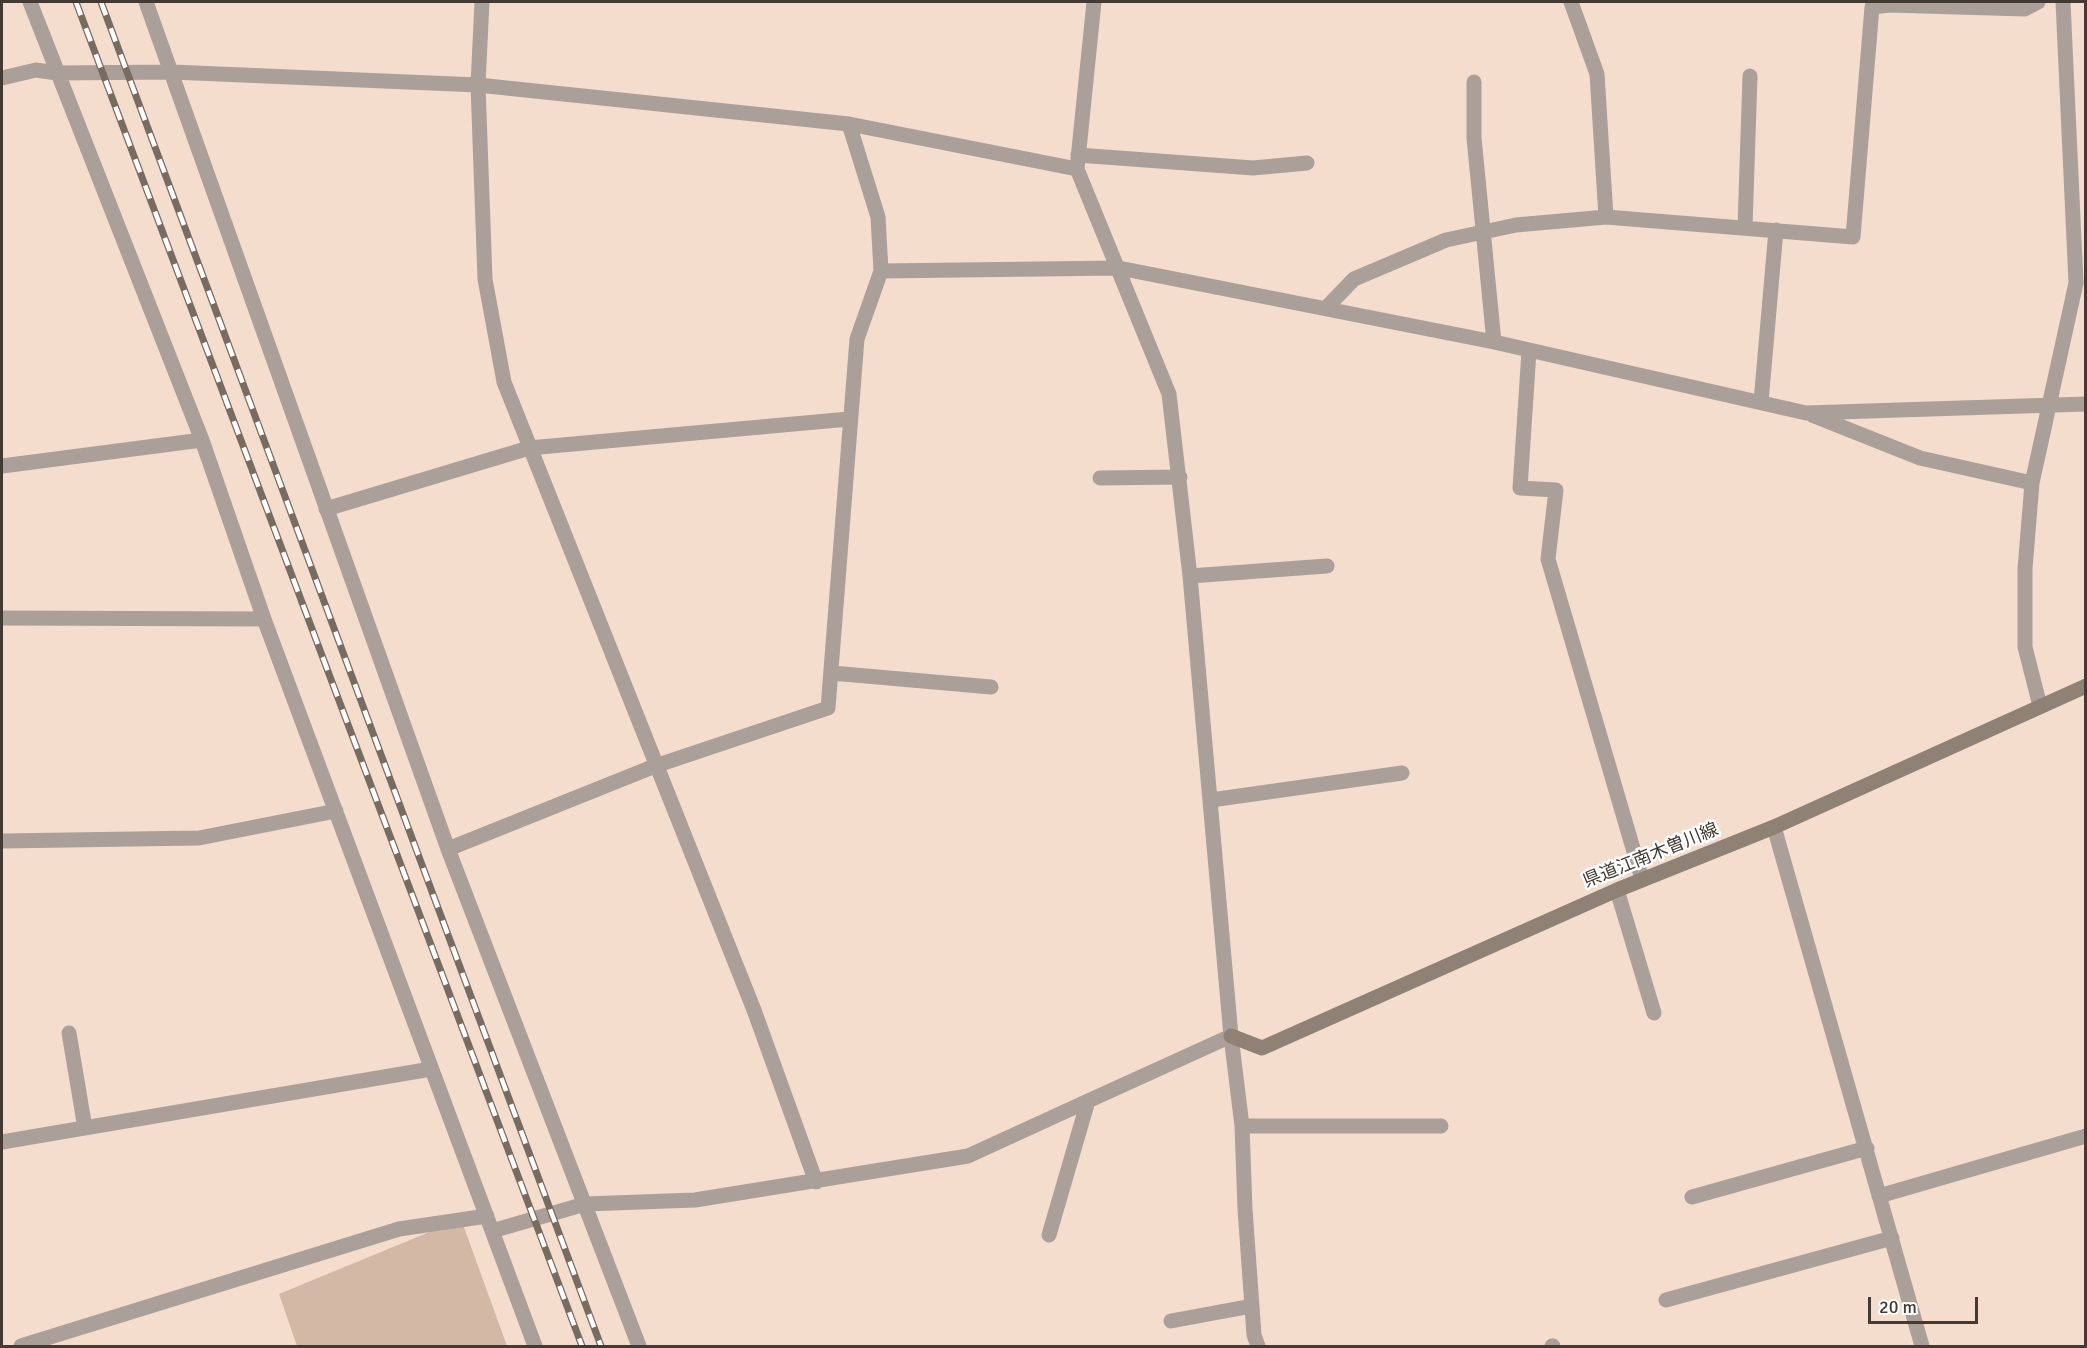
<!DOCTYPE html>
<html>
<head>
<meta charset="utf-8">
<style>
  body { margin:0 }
  #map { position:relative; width:2087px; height:1348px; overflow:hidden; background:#f4ddcc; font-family:Signika,sans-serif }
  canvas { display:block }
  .frame { position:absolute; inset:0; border:3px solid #433a33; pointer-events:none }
  .scale { position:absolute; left:1868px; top:1297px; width:110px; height:27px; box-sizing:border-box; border:3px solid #433a33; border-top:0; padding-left:8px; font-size:18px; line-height:21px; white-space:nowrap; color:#433a33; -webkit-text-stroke:4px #fff; paint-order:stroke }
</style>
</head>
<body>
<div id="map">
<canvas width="2087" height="1348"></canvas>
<div class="frame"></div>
<div class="scale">20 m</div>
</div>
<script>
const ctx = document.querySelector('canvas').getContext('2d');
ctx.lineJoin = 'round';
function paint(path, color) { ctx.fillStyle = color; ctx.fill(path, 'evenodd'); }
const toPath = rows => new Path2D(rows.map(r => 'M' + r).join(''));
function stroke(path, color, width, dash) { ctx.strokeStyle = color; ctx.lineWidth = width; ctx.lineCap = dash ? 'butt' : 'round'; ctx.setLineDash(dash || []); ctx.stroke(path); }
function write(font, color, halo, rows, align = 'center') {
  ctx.font = font + ' Signika,"Noto Sans JP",sans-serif'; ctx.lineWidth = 5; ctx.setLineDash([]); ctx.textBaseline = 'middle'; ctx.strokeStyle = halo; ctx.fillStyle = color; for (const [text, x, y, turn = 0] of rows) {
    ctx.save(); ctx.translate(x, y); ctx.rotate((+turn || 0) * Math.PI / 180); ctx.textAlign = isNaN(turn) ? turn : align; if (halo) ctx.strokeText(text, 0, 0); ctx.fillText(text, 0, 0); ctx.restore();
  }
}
paint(toPath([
  [461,1219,507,1346,297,1346,279,1294]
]), '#d2b8a5');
stroke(toPath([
  [30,2,202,440,264,619,535,1346],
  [146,2,448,849,639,1346],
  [482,2,478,85,485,279,504,382,754,1010,816,1182],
  [1094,2,1077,169,1169,394,1190,576,1231,1036,1242,1126,1245,1209,1254,1335,1258,1346],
  [1571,2,1597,74,1606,217],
  [2,78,36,70,57,73,172,72,478,85,849,124,1077,169],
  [1474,82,1474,138,1494,342],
  [1078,155,1253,168,1307,163],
  [1745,227,1750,76],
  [881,271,1119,268,1494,342,1806,413,2086,404],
  [1327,307,1354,279,1446,240,1516,225,1606,217,1853,237,1872,7,1890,5,2025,9,2038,2],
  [1529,351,1520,488,1556,490,1548,559,1642,879],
  [1761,402,1776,230],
  [1812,415,1920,458,2032,483],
  [2,466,202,440],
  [1100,478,1180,477],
  [326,509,529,448,849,419],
  [1190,576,1327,566],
  [2,618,264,619],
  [832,673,991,687],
  [2040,706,2025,647,2025,569,2032,483,2076,283,2063,2],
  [1211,800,1402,773],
  [1774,827,1922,1346],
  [2,841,199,838,336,811],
  [448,849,655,766,828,708,857,339,881,271,878,217,849,124],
  [1617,890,1654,1013],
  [69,1033,85,1128],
  [1242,1126,1441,1126],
  [2,1142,431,1069],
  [1879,1196,2086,1136],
  [1692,1197,1867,1148],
  [492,1231,585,1204,695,1200,968,1156,1088,1101],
  [1049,1235,1088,1101,1231,1036],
  [1666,1300,1892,1238],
  [1171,1321,1252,1306],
  [21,1346,399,1229,487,1216],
  [1552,1346,1553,1346]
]), '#aaa099', 15);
stroke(toPath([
  [1231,1036,1262,1048,1617,890,1774,827,2086,686]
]), '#8f8176', 15);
const rail = toPath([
  [76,2,582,1346],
  [101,2,601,1346]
]);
stroke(rail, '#786b61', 7);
stroke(rail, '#fff', 4.5, [14]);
write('18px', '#433a33', '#fff', [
  ["県道江南木曽川線",1651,856,-22]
]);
</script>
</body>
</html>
